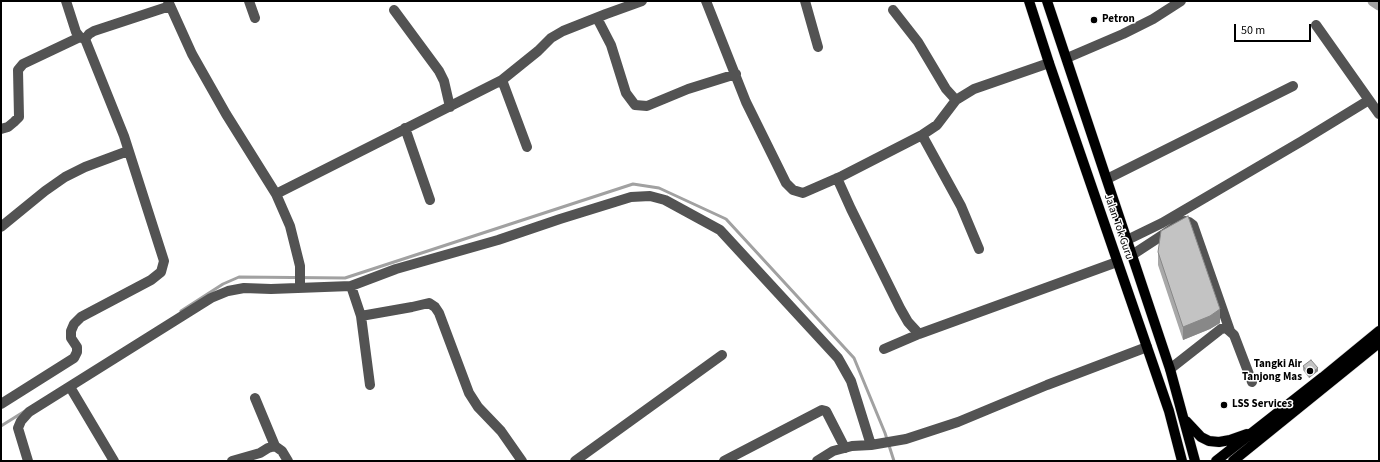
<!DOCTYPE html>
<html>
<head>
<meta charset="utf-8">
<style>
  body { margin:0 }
  #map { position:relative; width:1380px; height:462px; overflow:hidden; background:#fff; font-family:"Source Sans 3",sans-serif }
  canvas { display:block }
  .frame { position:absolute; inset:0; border:2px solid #000; pointer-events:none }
  .scale { position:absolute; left:1234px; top:24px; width:77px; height:18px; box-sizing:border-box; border:2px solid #000; border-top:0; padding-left:5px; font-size:12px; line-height:14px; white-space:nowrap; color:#000; -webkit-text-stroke:3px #fff; paint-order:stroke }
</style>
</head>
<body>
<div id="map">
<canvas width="1380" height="462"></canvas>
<div class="frame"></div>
<div class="scale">50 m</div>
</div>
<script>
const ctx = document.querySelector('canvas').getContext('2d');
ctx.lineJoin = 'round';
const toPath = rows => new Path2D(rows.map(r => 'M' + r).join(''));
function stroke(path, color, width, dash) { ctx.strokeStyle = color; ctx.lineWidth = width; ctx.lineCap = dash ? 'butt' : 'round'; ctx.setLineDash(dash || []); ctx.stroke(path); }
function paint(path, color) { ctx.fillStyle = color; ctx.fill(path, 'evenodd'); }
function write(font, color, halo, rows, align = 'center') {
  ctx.font = font + ' "Source Sans 3",sans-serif'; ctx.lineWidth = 3; ctx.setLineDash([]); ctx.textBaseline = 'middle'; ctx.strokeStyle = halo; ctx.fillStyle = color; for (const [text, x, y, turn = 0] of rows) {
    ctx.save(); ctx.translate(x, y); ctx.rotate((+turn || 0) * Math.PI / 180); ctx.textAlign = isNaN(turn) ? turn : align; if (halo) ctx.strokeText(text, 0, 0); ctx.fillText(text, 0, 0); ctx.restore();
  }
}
stroke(toPath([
  [181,311,223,284,239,277,345,278,633,184,659,188,726,219,854,358,885,433,894,461],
  [1,426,25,411]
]), '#a1a1a1', 3);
stroke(toPath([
  [1373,1,1379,5]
]), '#a1a1a1', 11);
const major = toPath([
  [1029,1,1049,63,1169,411,1182,461],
  [1047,1,1170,369,1195,461],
  [1186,421,1201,437,1209,441,1219,442,1230,440,1247,434],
  [1216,461,1323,377,1379,331],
  [1233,461,1379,343]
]);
stroke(major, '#dbdbdb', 11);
stroke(toPath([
  [168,1,192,54,226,114,276,194,290,226,300,266,300,288],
  [249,1,255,18],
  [706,1,746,102,786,183,793,190,803,193,842,176,922,135,937,125,956,100,974,89,1049,63],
  [805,1,818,47],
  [394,10,439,71,444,81,450,107],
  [893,10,918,42,946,89,956,100],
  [597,18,611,45,626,93,635,105,647,106,688,89,736,74],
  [1316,25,1379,114],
  [85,39,89,34,94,31,170,6],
  [1067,58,1123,34,1153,19,1181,1],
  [502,80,527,147],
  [405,128,430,200],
  [1,129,8,127,14,122,19,117,18,70,23,64,80,37],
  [922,135,961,206,979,249],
  [837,178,851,209,900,308,908,322,919,334],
  [1107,179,1293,86],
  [276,194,502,80,538,51,551,38,563,31,606,14,642,1],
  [1,227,45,191,65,177,85,167,128,151],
  [1127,240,1162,223,1302,141,1369,100],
  [1132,255,1181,223,1185,221,1189,222,1193,225,1230,331],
  [351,286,361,316,370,385],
  [361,316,412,307,429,303,435,307,439,313,469,393,478,407,501,431,522,461],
  [884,349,919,334,1117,262],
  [1170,369,1221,329,1226,328,1234,335,1252,382],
  [70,387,114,461],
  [255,398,275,446],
  [1,404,74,358,77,352,77,347,71,338,71,331,74,324,81,317,151,280,161,272,164,261,124,136,85,39,80,37,76,32,66,1],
  [28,461,18,428,21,421,29,412,211,298,228,291,244,288,271,289,351,286,396,269,498,240,560,219,631,197,650,196,665,200,720,230,838,358,851,381,871,445],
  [232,461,260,453,268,448,275,446,282,451,288,461],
  [575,461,722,355],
  [724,461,822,410,826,411,845,448],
  [817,461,833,451,852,446,871,445,906,439,958,422,1047,385,1147,347]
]), '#535353', 10);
stroke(major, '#000', 10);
paint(toPath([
  [1158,252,1220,323,1210,329,1183,340,1158,265],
  [1303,366,1318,371,1309,378,1303,370]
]), '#a8a8a8');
paint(toPath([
  [1220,309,1220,323,1210,329,1183,340,1183,327],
  [1318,368,1318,371,1309,378,1309,374]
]), '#888');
const building = toPath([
  [1188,216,1220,309,1210,316,1183,327,1158,252,1161,231,1188,216],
  [1311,360,1318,368,1309,374,1303,366,1311,360]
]);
paint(building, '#c3c3c3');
stroke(building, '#888', 1);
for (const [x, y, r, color] of [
  [1094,20,4,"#000"],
  [1310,371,4,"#000"],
  [1224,405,4,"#000"]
]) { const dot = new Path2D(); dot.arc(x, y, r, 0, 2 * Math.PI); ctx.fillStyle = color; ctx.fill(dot); stroke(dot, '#fff', 1.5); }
write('bold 11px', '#000', '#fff', [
  ["Petron",1102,20],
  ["Tangki Air",1302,365,"right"],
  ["Tanjong Mas",1302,378,"right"],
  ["LSS Services",1232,405]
], 'left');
write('11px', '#000', '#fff', [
  ["Jalan Tok Guru",1118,227,71]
]);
</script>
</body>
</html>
